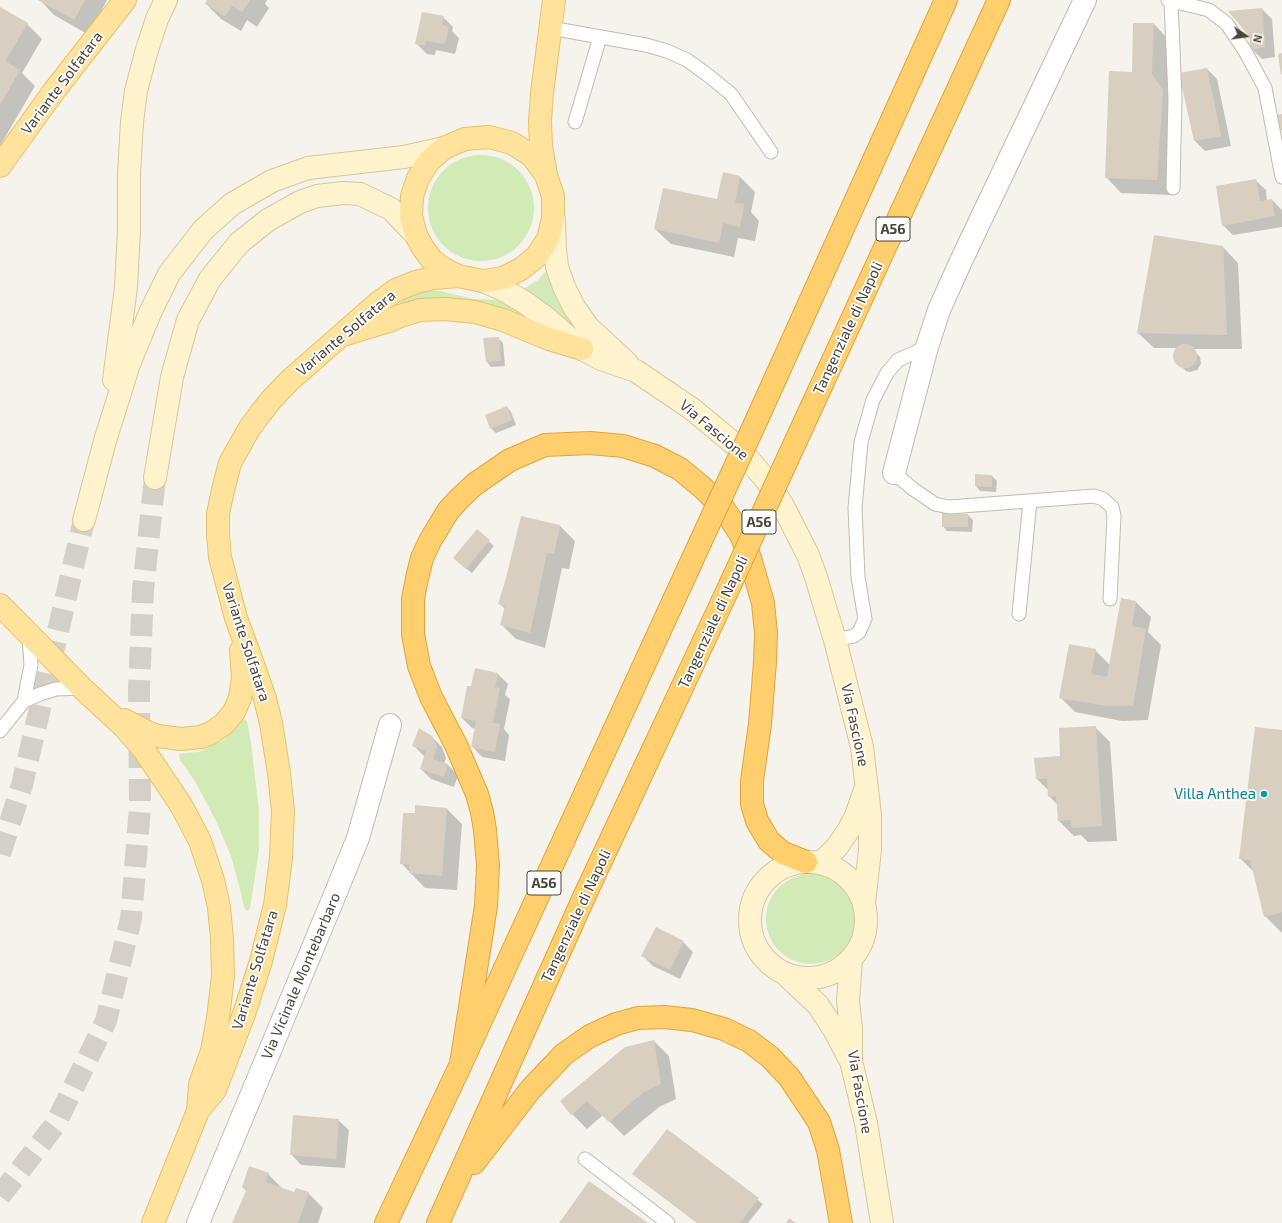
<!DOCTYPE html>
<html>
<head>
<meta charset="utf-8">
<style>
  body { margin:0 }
  #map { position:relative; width:1282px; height:1223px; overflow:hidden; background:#f6f3ec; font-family:"Exo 2",sans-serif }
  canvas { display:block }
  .north { position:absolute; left:1226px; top:16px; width:40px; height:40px; -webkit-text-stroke:3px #fff; paint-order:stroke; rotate:103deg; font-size:11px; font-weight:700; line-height:16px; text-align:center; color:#4b4439 }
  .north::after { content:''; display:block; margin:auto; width:14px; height:18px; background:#4b4439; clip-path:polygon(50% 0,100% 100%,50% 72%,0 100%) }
</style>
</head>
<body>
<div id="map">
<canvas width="1282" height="1223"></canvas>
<div class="north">N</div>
</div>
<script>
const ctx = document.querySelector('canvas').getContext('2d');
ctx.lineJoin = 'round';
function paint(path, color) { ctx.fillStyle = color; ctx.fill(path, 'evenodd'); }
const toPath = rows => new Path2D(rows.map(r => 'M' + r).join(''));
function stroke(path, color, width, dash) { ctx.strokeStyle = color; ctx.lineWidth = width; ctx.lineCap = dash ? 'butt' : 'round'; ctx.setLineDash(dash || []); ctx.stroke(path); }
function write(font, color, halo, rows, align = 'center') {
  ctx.font = font + ' "Exo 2",sans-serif'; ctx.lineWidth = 3.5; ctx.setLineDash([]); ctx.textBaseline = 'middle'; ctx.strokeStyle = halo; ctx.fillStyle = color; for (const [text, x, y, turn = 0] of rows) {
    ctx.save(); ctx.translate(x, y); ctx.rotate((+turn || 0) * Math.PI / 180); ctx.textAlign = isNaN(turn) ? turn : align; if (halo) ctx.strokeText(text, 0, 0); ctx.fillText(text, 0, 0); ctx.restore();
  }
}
paint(toPath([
  '428 208a53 53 0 1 1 106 0a53 53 0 1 1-106 0Z',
  [547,270,577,328,574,329,525,291,525,288,538,280],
  [429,290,440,291,473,299,497,300,518,309,538,324,496,307,469,300,435,298,400,305,399,302,415,293],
  [243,719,247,721,251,743,259,811,259,849,250,909,247,911,244,908,241,893,231,856,216,821,196,783,180,760,179,754,183,753,199,752,224,740],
  '766 919a45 45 0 1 1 90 0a45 45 0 1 1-90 0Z'
]), '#d2eab5');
paint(toPath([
  [40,0,107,0,89,35,54,15],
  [208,0,267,0,265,4,269,8,257,27,247,20,241,31,221,19,206,4],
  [0,8,27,24,42,39,22,73,35,86,0,146],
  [1262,9,1272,19,1275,57,1262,59,1252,49],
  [443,17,453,27,452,31,459,38,455,54,436,50,435,55,427,54,417,44],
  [1154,24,1169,40,1167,90,1178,107,1172,195,1121,193,1106,177,1133,73],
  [1207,69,1217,79,1231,146,1205,151,1195,141,1181,74],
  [740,177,755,192,751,212,759,221,755,241,738,238,734,257,671,244,655,229,718,200],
  [1255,180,1266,190,1267,201,1272,200,1282,210,1282,227,1233,235,1223,225],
  [1223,247,1238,263,1242,349,1192,349,1200,357,1201,364,1197,370,1190,372,1186,371,1175,360,1174,357,1176,348,1154,348,1138,333],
  [498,338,503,343,505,366,491,367,487,362,484,339],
  [507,407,511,412,516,425,496,433,491,428],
  [992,476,997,481,996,492,980,491,976,486],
  [968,515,973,520,972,532,947,531,943,526],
  [560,526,575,541,569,569,562,568,545,648,516,639,501,624,505,609,500,604],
  [477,531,494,546,472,573,459,563],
  [1136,602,1151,617,1148,632,1161,645,1148,720,1122,721,1075,712,1060,697,1095,650,1110,665],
  [498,674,508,684,505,695,510,699,504,729,509,735,505,761,482,757,472,746,476,729,472,728,462,718,472,688],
  [1095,727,1110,742,1117,841,1088,842,1081,835,1074,836,1059,821,1058,805,1049,796,1049,791,1037,779],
  [1282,731,1282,933,1265,916,1254,872,1240,858],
  [431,736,442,747,446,758,444,764,448,765,458,775,454,787,431,779,421,769,425,757,414,746],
  [447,809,462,824,457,890,425,888,401,863,415,814],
  [683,942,693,952,680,979,653,966,643,956],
  [654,1041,669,1056,676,1099,659,1107,624,1136,603,1115,587,1129,572,1114],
  [338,1120,349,1130,345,1168,301,1165,291,1154],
  [667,1130,763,1204,748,1223,697,1223,634,1174],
  [268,1174,283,1189,294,1193,308,1193,323,1208,318,1223,233,1223]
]), '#0003');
paint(toPath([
  [38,0,85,0,74,20],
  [207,0,250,0,242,12,232,6,225,16,205,4],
  [0,7,28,23,5,61,20,70,0,105],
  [1262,8,1265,47,1251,50,1249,36,1228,11],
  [422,12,444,16,442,25,449,27,445,44,426,41,425,46,415,44],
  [1133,23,1154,23,1152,74,1163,90,1157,180,1105,178,1109,71,1132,72],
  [1282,53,1282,74,1281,75,1278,54],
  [1207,68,1221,136,1194,141,1179,73],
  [1282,114,1282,130,1278,131,1276,115],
  [723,172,740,176,735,203,744,204,740,227,723,223,719,243,654,229,663,188,717,199],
  [1256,179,1260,201,1272,199,1275,216,1222,226,1216,186],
  [1154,235,1223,246,1227,335,1137,333],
  [499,337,501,361,486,362,483,338],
  '1173 356a12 12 0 1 1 24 0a12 12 0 1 1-24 0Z',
  [507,406,512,420,490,429,485,415],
  [975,474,992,475,992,487,975,486],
  [942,513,968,514,968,527,942,527],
  [521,516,560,525,554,554,547,553,530,633,500,625,505,606,498,604,506,578],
  [477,529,490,540,466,569,453,558],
  [1121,598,1136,601,1132,626,1146,629,1133,706,1106,706,1059,698,1069,644,1096,649,1091,674,1107,677],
  [475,668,498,673,495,687,500,688,493,723,500,724,495,752,471,747,476,721,461,718,467,686,471,686],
  [1096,726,1102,826,1072,828,1071,820,1058,821,1056,796,1048,797,1047,779,1036,779,1034,758,1060,756,1059,728],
  [1255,727,1282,730,1282,912,1264,917,1250,860,1239,859],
  [419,728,432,736,437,747,433,759,448,764,444,777,420,769,426,751,412,746],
  [415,805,447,808,442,876,409,873,409,865,400,864,403,813,415,813],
  [656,927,684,941,670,970,641,956],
  [654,1040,661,1084,644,1092,609,1122,587,1101,571,1115,560,1101,625,1047],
  [293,1115,339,1119,336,1159,290,1155],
  [667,1129,759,1198,740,1223,697,1223,632,1174],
  [249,1166,269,1173,266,1182,294,1192,296,1188,309,1192,298,1223,232,1223,246,1191,242,1187],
  [589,1181,648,1223,559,1223],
  [789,1218,796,1223,786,1223]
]), '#d8cfc1');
stroke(toPath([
  [0,854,22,785,84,520],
  [0,1196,55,1125,106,1021,131,919,140,807,139,689,143,590,155,478]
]), '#d4d0c8', 22, [22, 11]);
const lane = toPath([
  [1168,0,1209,10,1227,24,1245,51,1265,88,1282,177],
  [1171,1,1175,98,1173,188],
  [550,28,646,45,667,51,687,60,709,76,731,94,771,152],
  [575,122,600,37],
  [894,473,913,489,935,504,949,507,1094,496,1103,499,1112,507,1114,516,1110,599],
  [1019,614,1030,501],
  [835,640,854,636,859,632,865,619,858,577,855,508,861,442,873,400,887,373,898,360,927,347],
  [24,701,40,694,56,689,82,688],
  [0,731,24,701,31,665,29,636],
  [585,1159,668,1223]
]);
const street = toPath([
  [894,473,927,347,939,310,961,261,1085,0],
  [198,1223,334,897,358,838,390,725]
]);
const secondary = toPath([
  [554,219,555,249,557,267,564,287,574,307,588,327,627,363],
  [483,281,504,290,524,302,545,317,582,349,601,359,636,371,692,409,738,447,767,481,782,504,808,555,816,577,835,640,862,747,870,815,870,850,864,903],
  [114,380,126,287,129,230,129,174,132,122,136,91,146,53,157,19,166,0],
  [155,478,172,377,188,320,210,279,239,243,268,220,300,202,317,196,343,193,360,194,391,209,416,235],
  [84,520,105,441,129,364,150,313,169,274,203,230,232,204,272,181,308,168,404,157,444,148],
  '750 920a58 58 0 1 1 116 0a58 58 0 1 1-116 0Z',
  [821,863,837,847,848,831,856,816,865,790],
  [851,960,848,1001,851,1029,851,1061,866,1123,882,1223],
  [785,974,818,1005,835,1031,849,1058]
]);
const primary = toPath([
  [0,166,54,91,125,0],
  [546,175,532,156,512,143,489,137,465,139,444,148,429,161,418,178,412,196,411,216,416,235,423,248,432,260,444,269,458,276,483,281,503,278,521,269,537,256,548,239,553,219,553,196,546,175,541,146,540,121,542,93,554,0],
  [346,334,389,321,400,316,420,310,445,309,475,312,503,320,549,339,582,349],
  [0,605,82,688,124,727,144,750,181,805,200,841,213,880,219,907,222,939,223,976,218,1018,212,1051,200,1084,198,1111],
  [124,720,147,732,158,736,181,739,201,737,211,733,224,724,234,712,240,698,243,678,241,650],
  [153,1223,198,1111,215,1090,244,1014,261,961,275,905,281,858,283,811,279,773,271,723,265,699,254,667,236,618,220,557,218,535,218,514,223,490,230,463,249,429,260,414,271,400,289,381,378,303,396,290,416,282,433,278,458,276]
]);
const highway = toPath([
  [758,417,946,0],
  [788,458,999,0],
  [461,1064,486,906,488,865,485,830,482,812,477,794,456,745,431,697,419,666,413,634,413,599,417,578,422,558,430,541,448,511,460,498,475,484,510,460,545,445,590,443,623,446,655,456,680,469,703,488,724,509,741,535,750,558,763,603,766,633,765,662,760,724,752,781,752,804,757,821,769,841,783,853,806,862],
  [474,1163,530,1090,564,1054,590,1036,616,1024,638,1018,664,1017,692,1020,724,1029,749,1041,770,1057,789,1077,819,1122,828,1150,841,1223],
  [386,1223,461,1064,700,543],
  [438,1223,584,897,730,585]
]);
stroke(lane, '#c2bbae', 15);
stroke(street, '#c2bbae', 24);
stroke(secondary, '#d6c79b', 24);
stroke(primary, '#e6c16a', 24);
stroke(highway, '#e0a43c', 24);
stroke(lane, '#fff', 13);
stroke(street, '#fff', 22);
stroke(secondary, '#fff3cd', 22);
stroke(primary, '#ffe39c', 22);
stroke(highway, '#ffcf6e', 22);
const highwayBridge = toPath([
  [700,543,758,417],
  [730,585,788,458]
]);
stroke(highwayBridge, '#e0a43c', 24, []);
stroke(highwayBridge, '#ffcf6e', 22);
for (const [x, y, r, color] of [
  [1264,794,4,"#0f9aa8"]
]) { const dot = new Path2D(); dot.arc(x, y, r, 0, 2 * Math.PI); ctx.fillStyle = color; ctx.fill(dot); stroke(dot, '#fff', 1.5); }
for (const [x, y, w] of [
  [893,229,34],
  [759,522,34],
  [544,883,34]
]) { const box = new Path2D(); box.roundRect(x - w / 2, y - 12, w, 24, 3); ctx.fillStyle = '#fff'; ctx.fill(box); stroke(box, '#4b4439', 1); }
write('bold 14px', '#4b4439', null, [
  ["A56",893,229],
  ["A56",759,522],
  ["A56",544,883]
]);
write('15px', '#4b4439', '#fff', [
  ["Variante Solfatara",62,83,-53],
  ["Tangenziale di Napoli",848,328,-65],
  ["Variante Solfatara",346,333,-40],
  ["Via Fascione",714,430,40],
  ["Tangenziale di Napoli",713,622,-65],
  ["Variante Solfatara",246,642,72],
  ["Via Fascione",855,725,78],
  ["Tangenziale di Napoli",576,916,-65],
  ["Variante Solfatara",255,970,-73],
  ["Via Vicinale Montebarbaro",301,976,-67],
  ["Via Fascione",860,1092,80]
]);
write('15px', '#0d838f', '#fff', [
  ["Villa Anthea",1256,794]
], 'right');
</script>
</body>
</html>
